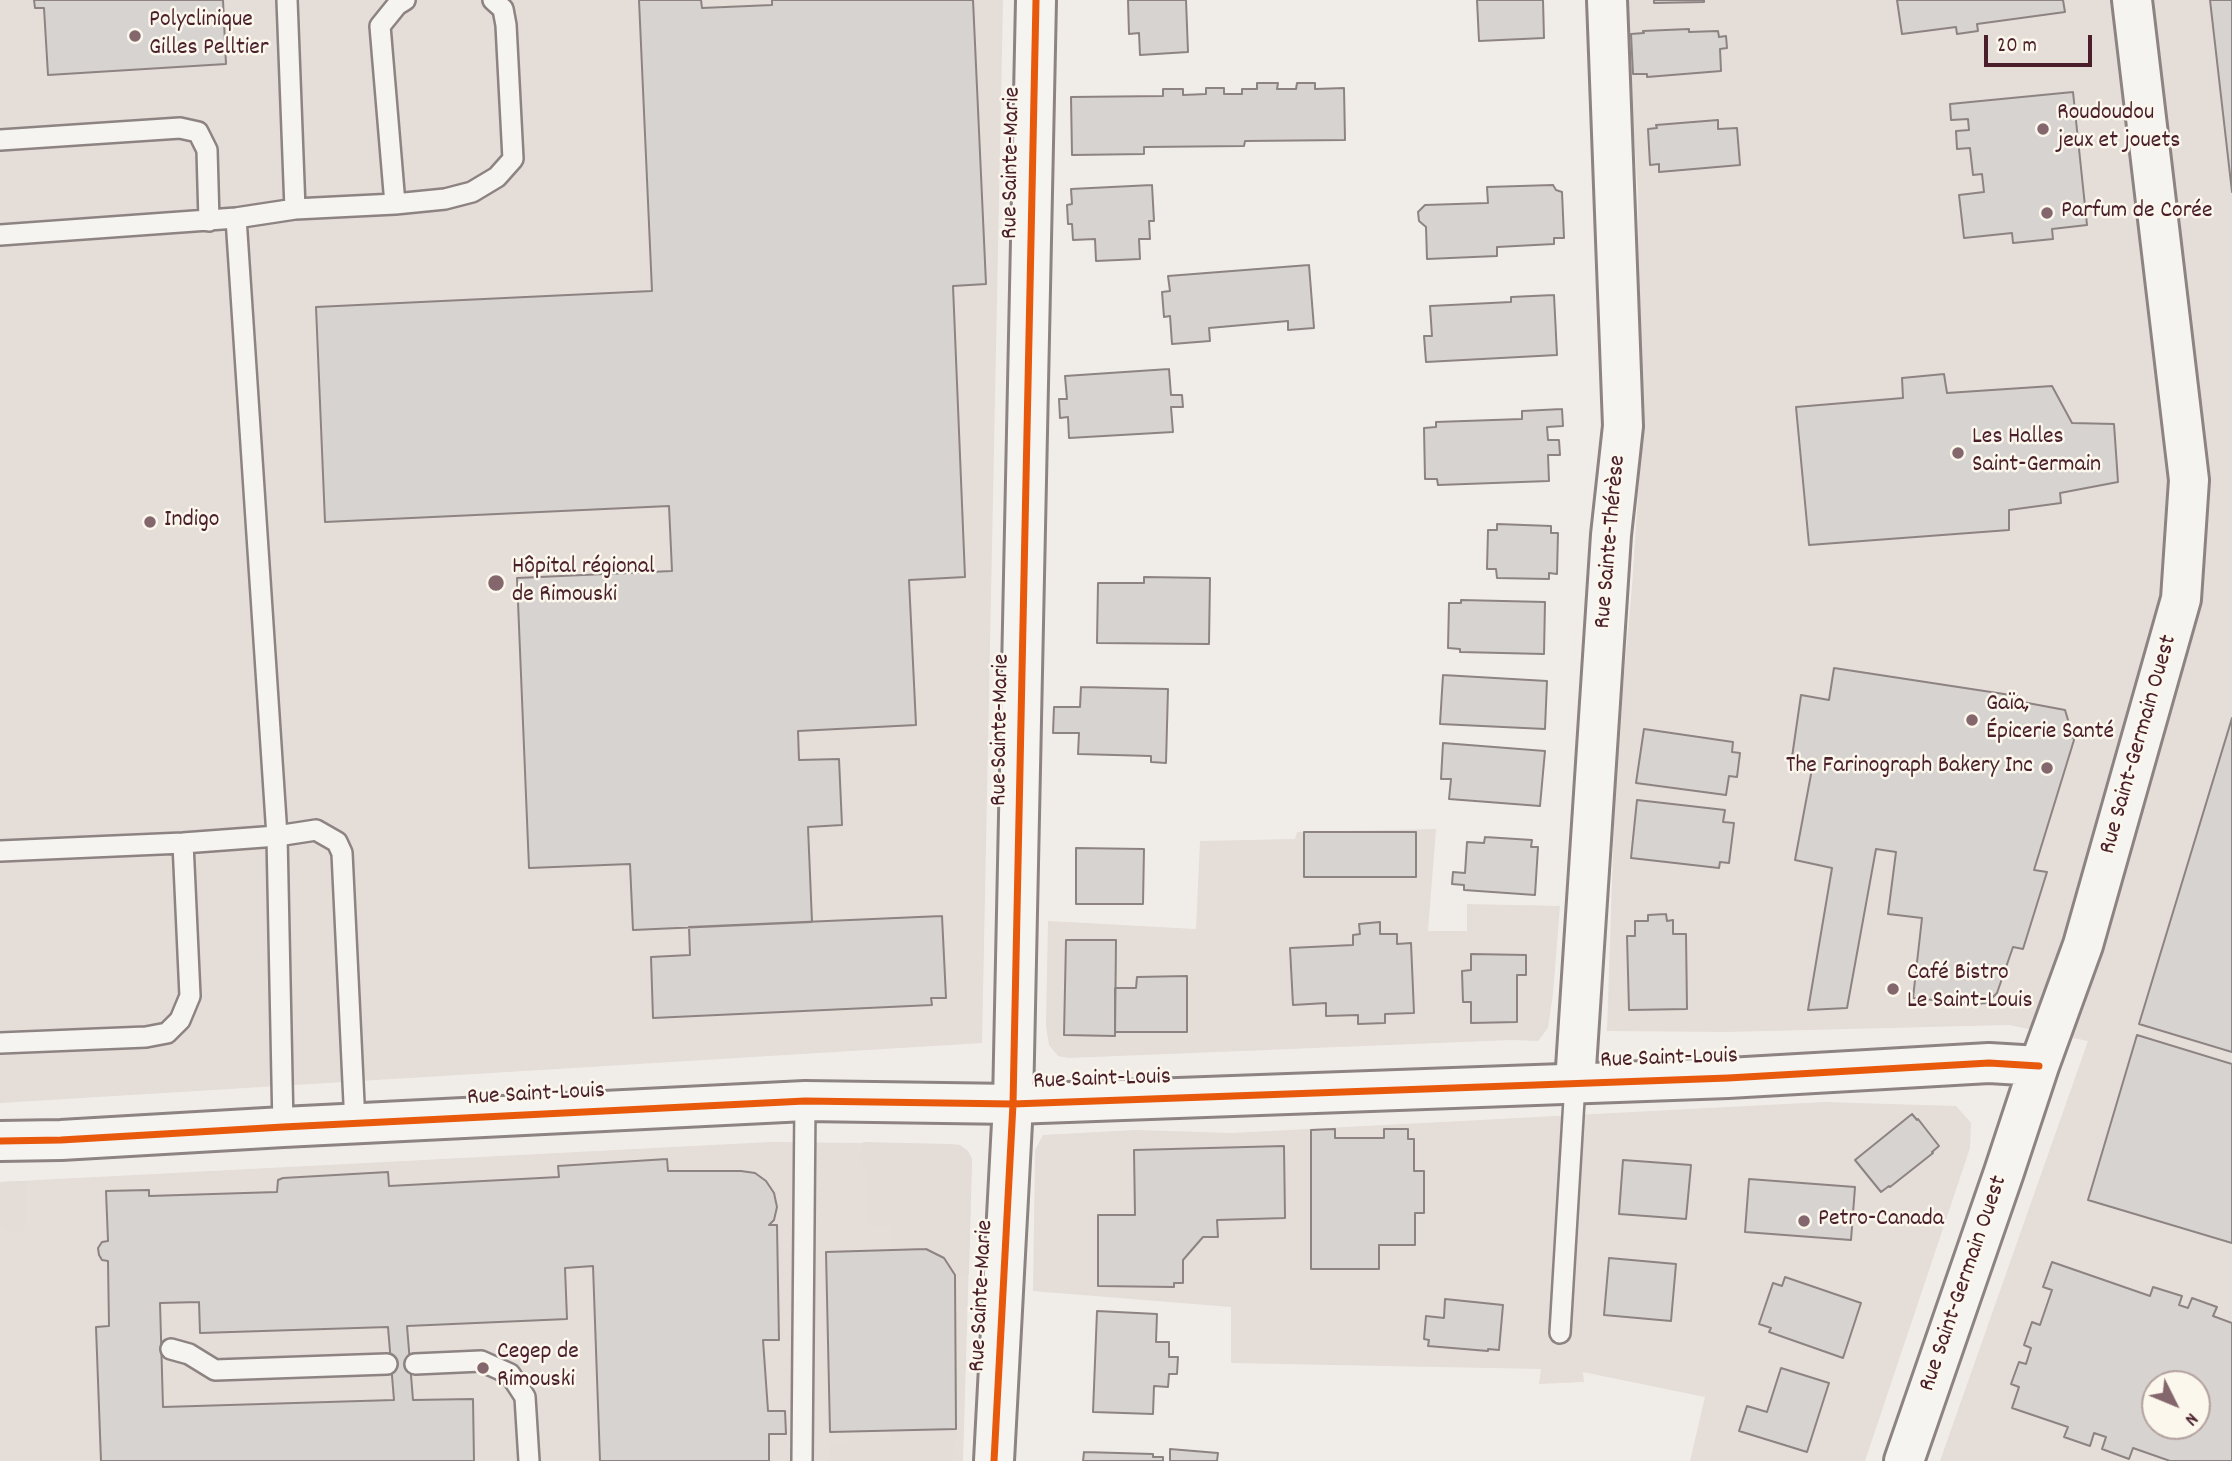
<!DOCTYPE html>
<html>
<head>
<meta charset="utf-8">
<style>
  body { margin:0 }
  #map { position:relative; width:2232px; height:1461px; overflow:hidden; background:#f0ede8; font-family:Dekko,sans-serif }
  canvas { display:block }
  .north { position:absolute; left:2141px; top:1370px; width:70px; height:70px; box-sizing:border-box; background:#fbf7ec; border:2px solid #b4a19f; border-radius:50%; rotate:133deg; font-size:19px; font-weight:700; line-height:28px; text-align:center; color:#4a1f2b }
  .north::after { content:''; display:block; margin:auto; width:24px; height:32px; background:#84676d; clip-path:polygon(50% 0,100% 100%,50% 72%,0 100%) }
  .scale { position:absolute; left:1984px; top:35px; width:108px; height:32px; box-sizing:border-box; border:4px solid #4a1f2b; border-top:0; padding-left:9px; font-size:21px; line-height:24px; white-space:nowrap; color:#4a1f2b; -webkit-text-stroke:5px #fbf7ec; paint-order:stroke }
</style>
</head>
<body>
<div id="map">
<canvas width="2232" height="1461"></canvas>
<div class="north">N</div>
<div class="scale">20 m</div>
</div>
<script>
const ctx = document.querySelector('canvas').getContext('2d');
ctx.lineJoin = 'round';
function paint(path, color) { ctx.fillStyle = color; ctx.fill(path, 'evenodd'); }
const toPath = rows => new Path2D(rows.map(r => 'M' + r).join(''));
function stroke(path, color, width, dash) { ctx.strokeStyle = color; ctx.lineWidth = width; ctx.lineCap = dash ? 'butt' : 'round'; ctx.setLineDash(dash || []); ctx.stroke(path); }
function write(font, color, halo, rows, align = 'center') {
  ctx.font = font + ' Dekko,sans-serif'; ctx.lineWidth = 5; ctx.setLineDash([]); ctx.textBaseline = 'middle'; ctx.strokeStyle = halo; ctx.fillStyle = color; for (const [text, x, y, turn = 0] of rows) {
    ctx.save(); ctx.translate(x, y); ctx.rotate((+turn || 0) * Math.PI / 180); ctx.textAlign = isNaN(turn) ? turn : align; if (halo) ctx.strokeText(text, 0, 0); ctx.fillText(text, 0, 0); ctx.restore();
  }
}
paint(toPath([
  [0,0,1003,0,982,1043,0,1103],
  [1625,0,2232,0,2232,1461,1940,1461,2088,1041,2009,1025,1726,1032,1607,1031,1616,764,1632,587,1640,464,1638,194],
  [2155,1384,2197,1384,2197,1426,2155,1426],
  [1436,829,1428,931,1467,931,1467,904,1560,906,1553,994,1548,1028,1538,1041,1511,1040,1069,1058,1058,1056,1049,1045,1046,1026,1048,921,1196,929,1200,841,1295,839,1297,832],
  [1824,1102,1956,1106,1971,1123,1970,1148,1865,1461,1690,1461,1705,1397,1583,1372,1584,1382,1539,1384,1541,1369,1231,1363,1231,1307,1033,1291,1035,1150,1043,1135,1135,1130,1232,1133],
  [770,1142,948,1144,960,1145,968,1151,972,1159,963,1461,0,1461,0,1182]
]), '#e5ddd7');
paint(toPath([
  [863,1142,948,1144,960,1145,968,1151,972,1159,969,1274,955,1280,955,1275,949,1264,933,1251,926,1249,892,1250,891,1225,868,1227,868,1176,860,1159],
  [26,1181,25,1229,17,1233,8,1231,0,1223,0,1182],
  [956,1429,952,1461,829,1461,830,1443,891,1438,892,1431]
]), '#e4ddd7');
const building = toPath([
  [34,0,223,0,226,64,48,75,44,8,35,8,34,0],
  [639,0,701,0,702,8,772,5,772,0,973,0,986,284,953,286,965,577,909,580,916,725,798,731,799,760,839,759,842,825,808,827,812,922,633,930,630,864,529,868,517,578,672,571,669,506,325,522,316,307,652,291,639,0],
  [1128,0,1186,0,1188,52,1140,55,1139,33,1129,34,1128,0],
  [1477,0,1543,0,1544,38,1479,41,1477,0],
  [1654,0,1704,0,1704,2,1654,3,1654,0],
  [1897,0,2063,0,2065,12,1977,24,1978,31,1957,34,1956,27,1902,34,1897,0],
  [2210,0,2232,0,2232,192,2210,0],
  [1689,29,1689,32,1718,31,1719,37,1726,36,1727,48,1720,49,1721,71,1647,77,1647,74,1633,74,1631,34,1644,33,1643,31,1689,29],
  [1257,83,1278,83,1277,89,1296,89,1297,83,1315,83,1315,89,1344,88,1345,140,1245,141,1244,146,1144,147,1144,154,1072,155,1071,97,1163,96,1163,89,1183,89,1183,95,1206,94,1206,88,1224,88,1224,94,1242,94,1242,89,1257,89,1257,83],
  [2073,92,2087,225,2052,229,2053,239,2013,243,2012,233,1964,238,1959,195,1984,192,1982,174,1973,175,1970,148,1957,149,1956,131,1969,130,1968,119,1951,120,1950,104,2073,92],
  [1718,120,1718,129,1737,128,1740,165,1659,172,1659,164,1650,165,1648,129,1657,128,1656,125,1718,120],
  [1152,185,1154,221,1149,221,1150,239,1139,239,1140,259,1096,261,1095,239,1073,240,1072,224,1068,224,1067,205,1072,204,1071,189,1152,185],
  [1553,185,1556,190,1562,192,1564,238,1554,238,1554,244,1497,247,1497,256,1427,259,1426,227,1419,221,1418,212,1425,205,1488,203,1487,187,1553,185],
  [1309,265,1314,328,1288,330,1288,321,1209,328,1210,341,1172,344,1170,316,1164,317,1162,292,1170,291,1168,276,1309,265],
  [1554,295,1557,355,1426,362,1424,336,1432,336,1430,306,1511,302,1511,297,1554,295],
  [1169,369,1171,395,1182,395,1183,407,1171,407,1173,432,1069,438,1068,417,1060,418,1059,399,1067,399,1065,376,1169,369],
  [1944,374,1947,393,2052,386,2072,423,2114,424,2118,482,2060,493,2061,503,2009,510,2009,530,1809,545,1796,407,1903,398,1902,378,1944,374],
  [1562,409,1563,426,1547,427,1548,440,1559,440,1560,455,1548,455,1549,481,1438,485,1437,479,1425,479,1424,428,1436,427,1436,422,1522,419,1522,411,1562,409],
  [1497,524,1551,526,1551,533,1558,533,1557,574,1549,573,1549,579,1497,578,1496,569,1487,569,1488,530,1497,530,1497,524],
  [1144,577,1210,578,1209,644,1097,643,1098,583,1144,583,1144,577],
  [1461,600,1545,602,1544,654,1460,652,1460,649,1448,648,1449,603,1461,603,1461,600],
  [1834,668,2017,696,2017,701,2065,710,2074,740,2034,870,2047,872,2023,949,2013,947,1997,993,1987,1003,1974,1004,1913,998,1922,918,1888,914,1896,852,1876,849,1847,1008,1808,1010,1832,868,1795,860,1812,769,1791,764,1801,695,1829,700,1834,668],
  [1443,675,1547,681,1545,729,1440,724,1443,675],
  [1081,687,1168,689,1166,763,1151,762,1151,756,1078,754,1079,733,1053,733,1054,707,1080,707,1081,687],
  [2232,718,2232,1052,2139,1024,2232,718],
  [1644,729,1733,742,1732,752,1740,753,1737,777,1729,776,1726,795,1636,783,1644,729],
  [1443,743,1545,751,1540,806,1449,799,1451,779,1441,779,1443,743],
  [1637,800,1725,810,1723,822,1734,823,1729,863,1720,862,1719,868,1631,858,1637,800],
  [1304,832,1416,832,1416,877,1304,877,1304,832],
  [1485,837,1532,840,1531,847,1538,847,1535,895,1464,890,1464,885,1452,884,1453,872,1465,873,1467,842,1484,843,1485,837],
  [1076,848,1144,849,1143,904,1076,904,1076,848],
  [1666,914,1667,921,1673,920,1673,934,1686,934,1687,1009,1629,1010,1627,936,1635,936,1635,921,1648,921,1648,915,1666,914],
  [942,916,946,998,931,998,932,1005,653,1018,651,957,690,955,689,927,942,916],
  [1380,922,1380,934,1397,934,1397,944,1411,943,1414,1013,1385,1014,1385,1023,1358,1024,1358,1015,1326,1016,1326,1003,1293,1005,1290,948,1353,945,1353,935,1360,934,1359,924,1380,922],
  [1066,940,1116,940,1115,1036,1064,1035,1066,940],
  [1471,954,1526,955,1526,975,1517,975,1517,1022,1471,1023,1471,1002,1463,1002,1462,971,1471,970,1471,954],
  [1187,976,1187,1032,1115,1032,1115,988,1136,988,1137,977,1187,976],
  [2137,1035,2232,1064,2232,1243,2088,1200,2137,1035],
  [1912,1114,1917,1120,1918,1119,1939,1146,1932,1152,1933,1153,1890,1187,1889,1186,1881,1192,1855,1160,1912,1114],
  [1335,1129,1335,1138,1384,1138,1384,1129,1408,1129,1408,1139,1414,1139,1414,1171,1424,1171,1424,1213,1415,1213,1415,1245,1379,1245,1379,1269,1311,1269,1311,1130,1335,1129],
  [1284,1146,1285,1218,1217,1220,1218,1237,1203,1237,1183,1260,1183,1283,1174,1283,1174,1287,1098,1286,1098,1215,1135,1215,1134,1150,1284,1146],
  [667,1159,668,1171,741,1171,755,1173,766,1181,774,1193,777,1207,774,1220,769,1225,777,1225,779,1340,763,1340,768,1411,785,1411,786,1434,769,1434,769,1461,600,1461,593,1266,565,1268,567,1319,407,1326,413,1400,473,1399,474,1461,101,1461,96,1327,109,1326,108,1261,102,1260,99,1255,98,1248,102,1242,108,1241,106,1191,149,1190,149,1196,277,1192,278,1180,283,1178,388,1172,389,1186,559,1177,558,1166,667,1159],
  [199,1302,200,1333,388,1327,394,1400,163,1407,160,1303,199,1302],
  [1623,1160,1691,1165,1686,1219,1619,1214,1623,1160],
  [1749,1179,1855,1187,1851,1240,1745,1232,1749,1179],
  [926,1249,944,1258,955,1275,956,1429,830,1432,826,1252,926,1249],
  [1609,1258,1676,1264,1671,1321,1604,1315,1609,1258],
  [2052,1262,2150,1296,2153,1287,2182,1296,2179,1305,2188,1308,2192,1298,2217,1307,2213,1316,2232,1323,2232,1461,2170,1461,2133,1448,2129,1459,2102,1449,2106,1437,2094,1433,2090,1446,2064,1437,2068,1427,2012,1408,2019,1387,2011,1384,2019,1362,2026,1364,2031,1348,2024,1345,2032,1322,2040,1325,2052,1290,2043,1287,2052,1262],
  [2155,1384,2197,1384,2197,1426,2155,1426,2155,1384],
  [1785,1277,1861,1303,1843,1358,1769,1332,1771,1328,1759,1324,1773,1283,1782,1286,1785,1277],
  [1445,1299,1503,1305,1499,1350,1488,1349,1488,1351,1428,1346,1429,1340,1424,1339,1426,1316,1444,1318,1445,1299],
  [1097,1311,1157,1314,1156,1342,1169,1342,1169,1357,1178,1357,1177,1374,1169,1374,1168,1387,1154,1386,1153,1414,1093,1412,1097,1311],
  [1781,1368,1829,1383,1807,1452,1739,1431,1747,1406,1767,1412,1781,1368],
  [1170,1449,1218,1453,1217,1461,1170,1461,1170,1449],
  [1084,1452,1153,1454,1153,1457,1163,1457,1163,1461,1083,1461,1084,1452]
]);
paint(building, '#d7d3d0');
stroke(building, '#8d8383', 2);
const lane = toPath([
  [0,140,180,128,198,132,207,150,209,221],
  [395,204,380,26,397,5,405,0],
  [295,209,395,204,445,199,472,192,497,177,513,159,506,25,503,9,493,0],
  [236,218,277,836,283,1127],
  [0,235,236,218,295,209,287,0],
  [0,851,183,843,277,836,316,830,337,842,342,853,355,1124],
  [0,1043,146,1037,167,1033,180,1020,190,996,183,843],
  [1560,1333,1575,1083],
  [171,1349,189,1354,215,1370,387,1364],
  [415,1364,481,1361,510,1374,525,1397,529,1461],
  [802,1461,805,1101]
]);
const street = toPath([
  [1575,1083,1611,535,1623,426,1607,0],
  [994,1461,1013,1104,1036,0]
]);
const secondary = toPath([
  [0,1141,61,1140,283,1127,805,1101,1013,1104,1728,1078,1989,1063,2039,1066],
  [1904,1461,2004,1172,2039,1066,2083,945,2181,599,2189,480,2132,0]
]);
stroke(lane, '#8d8383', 24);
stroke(street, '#8d8383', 44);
stroke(secondary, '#8d8383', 44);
stroke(lane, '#f5f4f0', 19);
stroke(street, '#f5f4f0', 38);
stroke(secondary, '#f5f4f0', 38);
stroke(toPath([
  [0,1141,61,1140,283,1127,805,1101,1013,1104,1728,1078,1989,1063,2039,1066],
  [994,1461,1013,1104,1036,0]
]), '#e8590c', 7);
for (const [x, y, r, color] of [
  [135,36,7,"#84676d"],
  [2043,129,7,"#84676d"],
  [2047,213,7,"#84676d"],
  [1958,453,7,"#84676d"],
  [150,522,7,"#84676d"],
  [496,583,9,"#84676d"],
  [1972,720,7,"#84676d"],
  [2047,768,7,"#84676d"],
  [1893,989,7,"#84676d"],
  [1804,1221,7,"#84676d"],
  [483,1368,7,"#84676d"]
]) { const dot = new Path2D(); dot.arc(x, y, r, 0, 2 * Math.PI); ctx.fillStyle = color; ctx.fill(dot); stroke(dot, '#fbf7ec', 2.5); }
write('24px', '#4a1f2b', '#fbf7ec', [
  ["Polyclinique",149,22],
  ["Gilles Pelltier",149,50],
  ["Roudoudou",2057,115],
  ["jeux et jouets",2057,143],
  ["Parfum de Corée",2061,213],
  ["Les Halles",1972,439],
  ["Saint-Germain",1972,467],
  ["Indigo",164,522],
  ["Hôpital régional",512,569],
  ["de Rimouski",512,597],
  ["Gaïa,",1986,706],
  ["Épicerie Santé",1986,734],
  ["The Farinograph Bakery Inc",2033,768,"right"],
  ["Café Bistro",1907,975],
  ["Le Saint-Louis",1907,1003],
  ["Petro-Canada",1818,1221],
  ["Cegep de",497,1354],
  ["Rimouski",497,1382]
], 'left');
write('24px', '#4a1f2b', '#fbf7ec', [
  ["Rue Sainte-Marie",1013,163,-89],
  ["Rue Sainte-Thérèse",1612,542,-85],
  ["Rue Sainte-Marie",1002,730,-89],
  ["Rue Saint-Germain Ouest",2140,745,-74],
  ["Rue Saint-Louis",1669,1060,-2],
  ["Rue Saint-Louis",1102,1081,-2],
  ["Rue Saint-Louis",536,1096,-3],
  ["Rue Saint-Germain Ouest",1965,1284,-71],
  ["Rue Sainte-Marie",983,1296,-87]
]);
</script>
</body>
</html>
